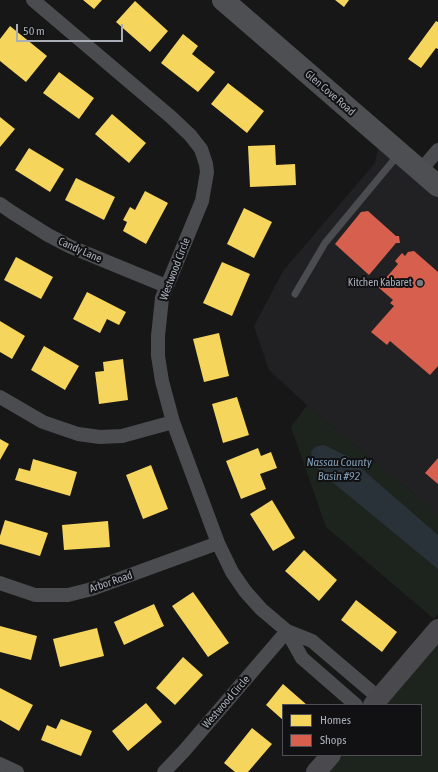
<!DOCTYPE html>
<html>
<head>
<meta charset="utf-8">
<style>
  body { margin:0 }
  #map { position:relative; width:438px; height:772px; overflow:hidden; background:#171717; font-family:"Asap Condensed",sans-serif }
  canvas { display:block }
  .legend { position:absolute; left:282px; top:704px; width:140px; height:52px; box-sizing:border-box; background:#111113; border:1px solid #4d4f55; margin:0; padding:5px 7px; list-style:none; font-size:12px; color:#a8adb8 }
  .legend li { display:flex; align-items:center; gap:8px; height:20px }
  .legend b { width:20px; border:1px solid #4d4f55 }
  .scale { position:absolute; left:16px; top:24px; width:107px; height:18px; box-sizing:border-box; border:2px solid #a8adb8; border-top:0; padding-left:5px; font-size:12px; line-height:14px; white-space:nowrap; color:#a8adb8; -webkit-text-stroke:3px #111113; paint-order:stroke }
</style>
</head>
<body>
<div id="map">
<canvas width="438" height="772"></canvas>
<ul class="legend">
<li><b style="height:11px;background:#f6d55c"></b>Homes</li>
<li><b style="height:11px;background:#d6604d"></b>Shops</li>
</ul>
<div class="scale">50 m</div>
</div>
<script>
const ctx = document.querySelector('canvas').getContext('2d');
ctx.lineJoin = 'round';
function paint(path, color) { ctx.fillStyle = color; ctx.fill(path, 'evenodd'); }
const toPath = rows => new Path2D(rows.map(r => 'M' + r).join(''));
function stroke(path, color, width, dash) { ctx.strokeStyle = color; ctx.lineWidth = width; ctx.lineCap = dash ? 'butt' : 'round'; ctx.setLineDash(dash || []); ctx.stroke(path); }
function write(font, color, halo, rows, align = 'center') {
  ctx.font = font + ' "Asap Condensed",sans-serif'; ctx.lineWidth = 4; ctx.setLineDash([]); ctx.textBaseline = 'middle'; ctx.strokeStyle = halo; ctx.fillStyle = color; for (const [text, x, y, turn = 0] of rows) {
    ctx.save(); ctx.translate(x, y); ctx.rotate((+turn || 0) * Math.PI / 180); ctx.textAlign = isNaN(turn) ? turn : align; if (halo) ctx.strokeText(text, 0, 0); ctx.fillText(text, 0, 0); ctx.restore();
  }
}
paint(toPath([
  [380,137,438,186,438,514,307,405,269,370,254,326,283,271,375,163]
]), '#212123');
paint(toPath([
  [307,405,438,514,438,614,434,619,326,527,291,427],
  [438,645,438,772,327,772,342,755,421,755,421,705,385,705]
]), '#1d241e');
paint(toPath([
  [324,445,347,456,438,535,438,569,325,476,316,467,312,459,311,452,314,448,318,446]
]), '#2a3239');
paint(toPath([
  [83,0,102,0,94,9],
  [335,0,349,0,344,7],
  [135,1,168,31,150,52,116,22],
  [436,21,438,22,438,49,436,48,421,68,408,59],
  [10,26,47,56,26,82,0,61,0,39],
  [183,34,198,46,192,54,215,72,198,92,161,63],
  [59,72,94,98,79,119,43,93],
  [228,83,264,111,247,133,211,104],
  [112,114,146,143,129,163,95,134],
  [0,117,15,129,0,147],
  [275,145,276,165,295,164,296,185,250,187,248,146],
  [29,148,64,169,50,192,15,170],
  [76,178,115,197,104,220,65,200],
  [145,191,168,203,146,244,123,231,127,222,123,220,130,207,135,210],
  [244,208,272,222,254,258,227,244],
  [16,257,53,277,41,299,4,280],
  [222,262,250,274,232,316,203,303],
  [87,292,126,312,119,325,107,319,100,333,73,319],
  [0,321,25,336,12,359,0,352],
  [219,333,229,376,204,382,193,339],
  [44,346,79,366,65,390,31,370],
  [123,359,128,400,99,404,95,372,104,371,103,362],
  [237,397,249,435,223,443,212,404],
  [0,439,9,444,0,460],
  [258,448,261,456,271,452,277,468,260,474,266,489,241,499,226,461],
  [33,459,77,472,70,496,15,480,19,468,30,471],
  [151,465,168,509,143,519,126,475],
  [272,500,295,538,273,551,250,514],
  [5,520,48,533,40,556,0,544,0,536],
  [108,521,110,547,64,550,62,525],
  [304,550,337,580,319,601,285,571],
  [193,592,229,643,208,657,172,606],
  [356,600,397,632,382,652,341,620],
  [154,604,164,626,124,645,114,622],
  [0,626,37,636,31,660,0,652],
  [97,628,104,656,60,667,53,639],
  [183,657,203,675,175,705,156,688],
  [283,684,307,705,283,705,283,720,266,705],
  [0,688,33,705,19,731,0,720],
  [146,703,162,722,128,751,112,731],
  [61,719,92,731,81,756,41,740,47,725,56,729],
  [252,728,272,744,248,772,235,772,224,763]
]), '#f6d55c');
paint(toPath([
  [368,211,396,236,399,236,400,243,396,243,369,275,335,244,361,212],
  [414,251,438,272,438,366,430,375,390,341,387,345,371,332,394,306,390,303,393,300,378,287,398,264,395,261,402,253,405,256,408,252],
  [438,458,438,484,425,473]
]), '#d6604d');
stroke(toPath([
  [295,294,325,243,398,155]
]), '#4b4c50', 7);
stroke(toPath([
  [33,0,171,117,190,135,201,149,206,164,207,172,202,201,162,298,158,336,158,356,162,381,173,422,218,543,232,572,245,591,261,609,287,631,302,658,356,705],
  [420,171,438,150],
  [0,204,13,213,48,235,71,247,166,286],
  [0,397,43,422,78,434,100,437,122,436,173,422],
  [0,583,35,595,68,595,92,589,218,543],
  [287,631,312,641,379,698],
  [0,764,17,772],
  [164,772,184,751,287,631]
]), '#4b4c50', 14);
stroke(toPath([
  [373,705,438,629],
  [316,772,331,755]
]), '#4a4a4e', 20);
stroke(toPath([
  [223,0,438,186]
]), '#4d4f52', 22);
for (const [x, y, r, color] of [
  [420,283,4,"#757880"]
]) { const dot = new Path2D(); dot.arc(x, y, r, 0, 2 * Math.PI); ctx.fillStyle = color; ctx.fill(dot); stroke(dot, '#111113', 1.5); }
write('11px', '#a8adb8', '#111113', [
  ["Glen Cove Road",330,93,41],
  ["Candy Lane",80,250,24],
  ["Westwood Circle",175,269,-69],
  ["Arbor Road",111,582,-19],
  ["Westwood Circle",226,702,-49]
]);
write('11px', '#a8adb8', '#111113', [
  ["Kitchen Kabaret",412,283]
], 'right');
write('italic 12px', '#7f9bb3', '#111113', [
  ["Nassau County",339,462],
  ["Basin #92",339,476]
]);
</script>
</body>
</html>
